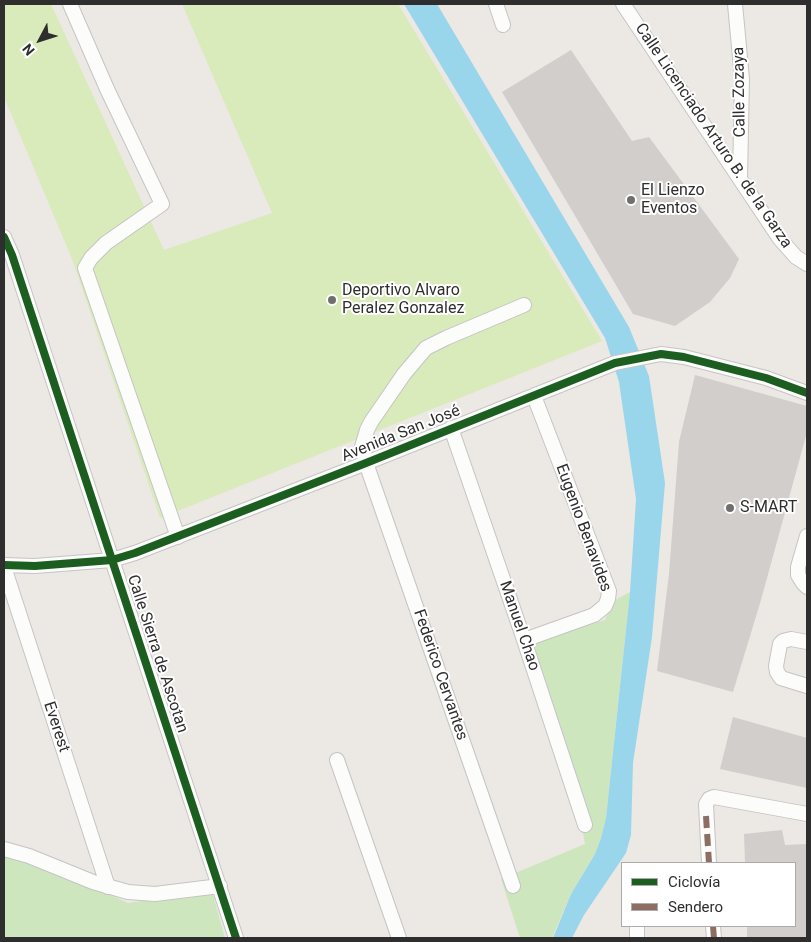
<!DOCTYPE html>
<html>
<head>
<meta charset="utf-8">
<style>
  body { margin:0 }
  #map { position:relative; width:811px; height:942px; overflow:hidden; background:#ece8e4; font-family:Roboto,sans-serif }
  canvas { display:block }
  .frame { position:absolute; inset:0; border:5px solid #2e2e2e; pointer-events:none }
  .legend { position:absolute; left:621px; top:862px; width:175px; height:65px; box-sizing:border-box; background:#fff; border:1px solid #ababab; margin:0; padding:6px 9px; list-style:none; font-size:15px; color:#2e2e2e }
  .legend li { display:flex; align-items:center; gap:10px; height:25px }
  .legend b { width:25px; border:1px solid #ababab }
  .north { position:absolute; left:15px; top:15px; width:50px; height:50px; -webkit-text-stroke:4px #fff; paint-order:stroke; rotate:230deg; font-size:14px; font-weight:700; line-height:20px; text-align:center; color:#2e2e2e }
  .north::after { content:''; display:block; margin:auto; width:18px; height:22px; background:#2e2e2e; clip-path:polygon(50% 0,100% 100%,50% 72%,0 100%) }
</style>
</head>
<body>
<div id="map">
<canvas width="811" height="942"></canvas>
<div class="frame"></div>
<ul class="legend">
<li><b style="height:6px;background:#1b5e20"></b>Ciclovía</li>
<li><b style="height:6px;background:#8d6e63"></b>Sendero</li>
</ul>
<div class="north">N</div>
</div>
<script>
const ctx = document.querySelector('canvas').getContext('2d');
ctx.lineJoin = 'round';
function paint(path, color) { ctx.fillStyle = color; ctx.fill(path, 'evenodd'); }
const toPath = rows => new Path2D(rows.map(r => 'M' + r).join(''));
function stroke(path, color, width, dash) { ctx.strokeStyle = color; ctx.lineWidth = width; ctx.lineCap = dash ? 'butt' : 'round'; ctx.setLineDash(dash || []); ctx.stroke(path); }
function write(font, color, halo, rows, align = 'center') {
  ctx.font = font + ' Roboto,sans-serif'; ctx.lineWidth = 4; ctx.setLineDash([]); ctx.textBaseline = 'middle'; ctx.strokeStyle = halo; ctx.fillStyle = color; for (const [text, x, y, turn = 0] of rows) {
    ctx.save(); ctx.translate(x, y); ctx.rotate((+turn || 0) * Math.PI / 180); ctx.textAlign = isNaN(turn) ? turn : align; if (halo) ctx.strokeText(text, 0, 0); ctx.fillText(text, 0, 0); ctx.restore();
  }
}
paint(toPath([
  [630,592,606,818,601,838,595,854,571,894,552,938,520,938,501,879,585,844,582,827,530,642,605,620,613,601],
  [4,854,46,865,128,903,212,891,225,938,4,938]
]), '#cee6be');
paint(toPath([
  [4,4,51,4,164,250,272,213,182,4,398,4,602,341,160,518,72,259,4,97]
]), '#d9eabb');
paint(toPath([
  [404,4,437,4,629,327,649,376,665,483,652,637,633,763,631,835,626,853,584,915,572,938,553,938,571,894,595,854,601,838,606,818,630,592,636,499,619,382,605,338]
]), '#99d6ec');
paint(toPath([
  [571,50,632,141,649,137,739,259,730,278,710,302,675,326,633,314,502,92],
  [695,375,807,406,807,432,761,600,733,692,657,671,669,574,679,442],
  [733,717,807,738,807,788,720,769],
  [782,830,785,845,807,844,807,938,747,938,747,926,795,926,795,863,745,863,744,834]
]), '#d1cecb');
const minor = toPath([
  [70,4,107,89,162,204,106,243,91,258,85,268,178,537],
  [496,4,503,25],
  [623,4,780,239,796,257,807,264],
  [735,4,742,79,740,179],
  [4,237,12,255,236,938],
  [451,428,524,640,585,825],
  [807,536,798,567,798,575,803,583,807,587],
  [4,565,35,566,112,560,135,553,366,463,615,363,661,354,684,357,766,378,807,393],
  [4,567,108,887],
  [524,640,594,615,605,606,608,599,609,591,534,396],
  [807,642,791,639,783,641,780,644,776,666,777,672,781,678,807,686],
  [337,760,399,938],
  [4,849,29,856,93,882,128,892,155,894,220,886],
  [709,863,706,804,709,799,714,797,807,814],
  [513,886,366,463,362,447,367,430,371,422,404,374,426,348,446,338,524,305],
  [637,926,637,938],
  [713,926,714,938]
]);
stroke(minor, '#c5c4c5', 16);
stroke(minor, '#fcfcfb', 14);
stroke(toPath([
  [706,816,709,863],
  [713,926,714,938]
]), '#8d6e63', 6, [12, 6]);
stroke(toPath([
  [4,237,12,255,236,938],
  [4,565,35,566,112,560,135,553,366,463,615,363,661,354,684,357,766,378,807,393]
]), '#1b5e20', 8);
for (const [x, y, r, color] of [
  [631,200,5,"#706f6e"],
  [332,300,5,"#706f6e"],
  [730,508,5,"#706f6e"]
]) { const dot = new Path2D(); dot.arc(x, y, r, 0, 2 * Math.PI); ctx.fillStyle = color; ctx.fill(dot); stroke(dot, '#fff', 2); }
write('16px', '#2e2e2e', '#fff', [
  ["Calle Zozaya",740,92,-91],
  ["Calle Licenciado Arturo B. de la Garza",713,136,56],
  ["Avenida San José",401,434,-22],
  ["Eugenio Benavides",583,528,70],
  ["Manuel Chao",519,626,71],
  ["Calle Sierra de Ascotan",157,654,72],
  ["Federico Cervantes",440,675,71],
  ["Everest",56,727,72]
]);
write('16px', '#2e2e2e', '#fff', [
  ["El Lienzo",641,191],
  ["Eventos",641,209],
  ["Deportivo Alvaro",342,291],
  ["Peralez Gonzalez",342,309],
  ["S-MART",740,508]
], 'left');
</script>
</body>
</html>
